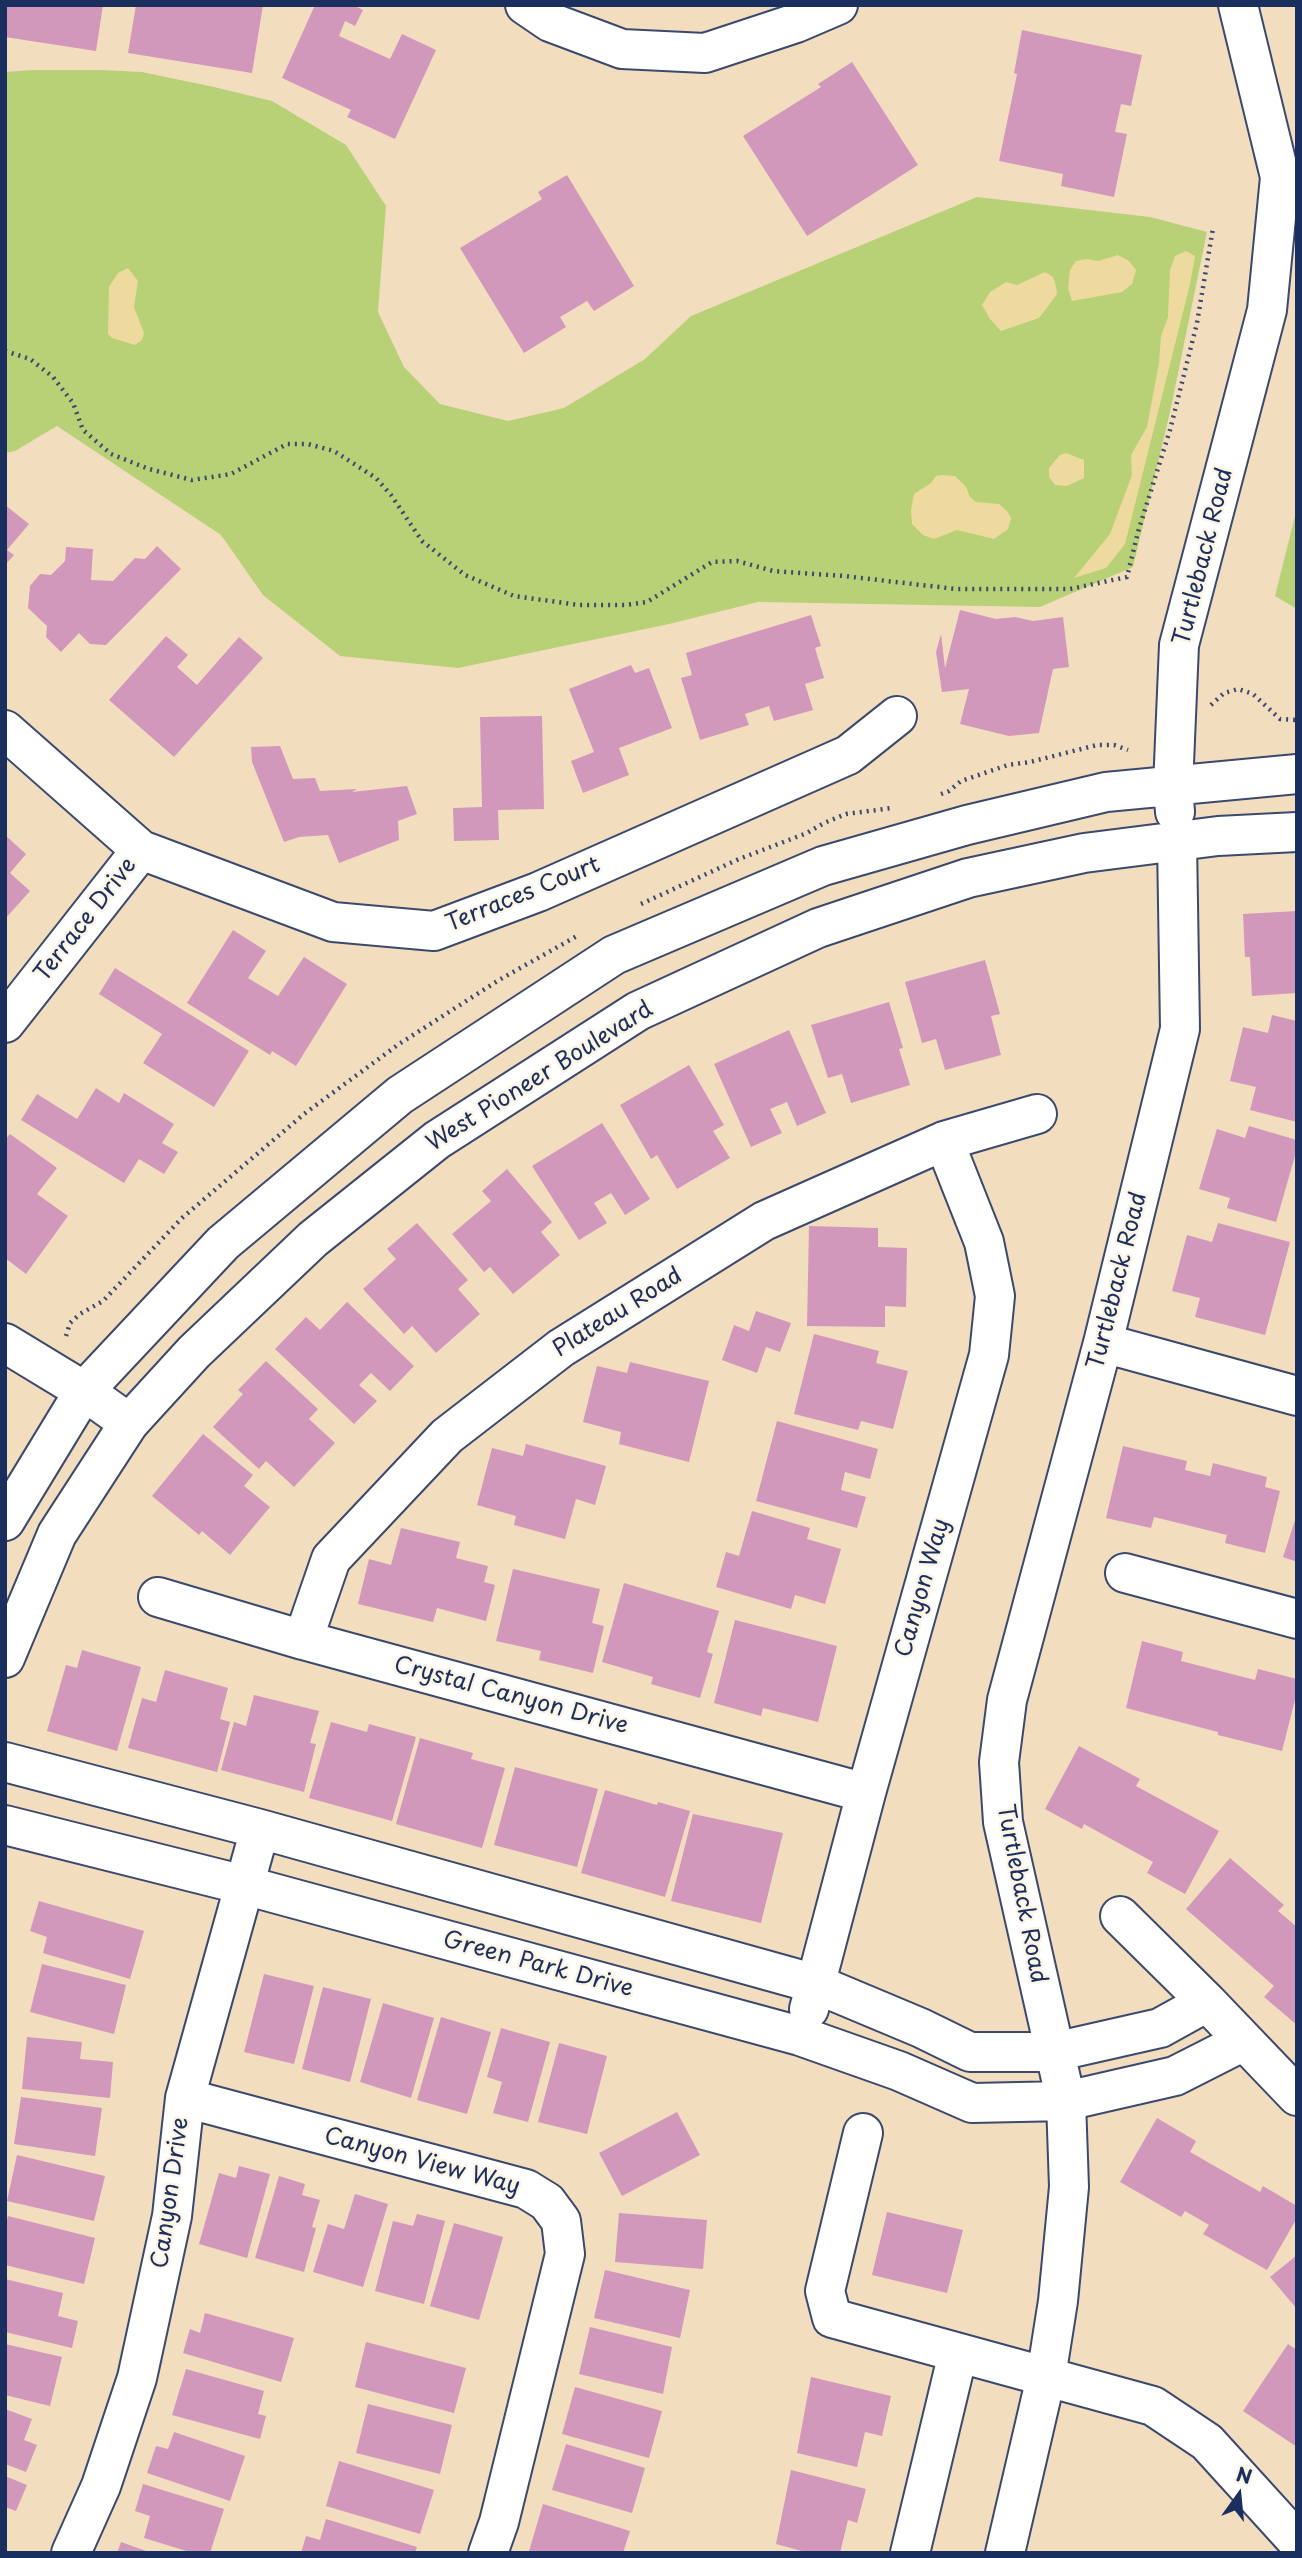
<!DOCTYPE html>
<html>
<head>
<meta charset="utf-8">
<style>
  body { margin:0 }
  #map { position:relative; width:1302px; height:2558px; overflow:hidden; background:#f3ddbf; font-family:"Playpen Sans",sans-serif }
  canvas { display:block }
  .frame { position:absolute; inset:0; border:7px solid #1b2f5e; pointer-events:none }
  .north { position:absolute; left:1204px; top:2460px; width:70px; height:70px; -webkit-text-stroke:5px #fcf5e5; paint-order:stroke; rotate:15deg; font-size:19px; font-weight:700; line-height:28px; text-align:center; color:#1b2f5e }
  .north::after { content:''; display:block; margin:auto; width:24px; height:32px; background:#1b2f5e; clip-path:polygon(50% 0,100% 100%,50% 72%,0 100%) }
</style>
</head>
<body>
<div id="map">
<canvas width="1302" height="2558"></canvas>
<div class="frame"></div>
<div class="north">N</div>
</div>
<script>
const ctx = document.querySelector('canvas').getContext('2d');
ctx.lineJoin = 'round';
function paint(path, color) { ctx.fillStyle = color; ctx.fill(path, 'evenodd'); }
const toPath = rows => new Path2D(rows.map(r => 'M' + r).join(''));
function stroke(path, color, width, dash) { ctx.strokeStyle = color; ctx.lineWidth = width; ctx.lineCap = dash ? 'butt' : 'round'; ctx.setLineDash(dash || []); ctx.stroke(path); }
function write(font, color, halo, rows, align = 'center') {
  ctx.font = font + ' "Playpen Sans",sans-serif'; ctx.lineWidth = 5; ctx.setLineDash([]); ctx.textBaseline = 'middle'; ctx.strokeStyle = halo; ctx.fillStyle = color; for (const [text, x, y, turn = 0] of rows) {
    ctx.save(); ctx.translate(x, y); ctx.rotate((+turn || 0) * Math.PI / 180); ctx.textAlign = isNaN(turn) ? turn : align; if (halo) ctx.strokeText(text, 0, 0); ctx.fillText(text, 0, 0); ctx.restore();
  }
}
paint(toPath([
  [33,70,101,70,142,72,214,87,272,101,346,145,386,206,378,312,404,367,440,404,508,421,564,408,645,359,691,316,977,197,1150,217,1207,232,1170,412,1133,567,1040,607,758,602,669,624,458,668,340,656,263,595,221,535,57,426,15,451,5,453,5,72],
  [1297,508,1297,609,1275,596]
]), '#b8d176');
paint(toPath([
  [1186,251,1195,256,1190,284,1125,544,1106,568,1074,578,1110,534,1132,475,1131,455,1147,427,1159,363,1161,336,1168,317,1170,270,1175,256],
  [1118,255,1129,261,1136,270,1132,284,1122,292,1072,301,1068,288,1070,270,1076,261,1086,259,1098,261],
  [128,268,138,281,134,307,144,333,142,340,135,345,112,338,108,334,109,287,118,273],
  [1045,272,1053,277,1056,286,1057,294,1049,305,1039,318,1001,331,990,319,982,305,990,292,1006,282,1017,285],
  [1066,453,1084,460,1084,478,1067,486,1055,485,1049,477,1049,468,1060,455],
  [942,475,955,476,966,487,970,497,976,502,999,504,1007,511,1011,518,1008,529,994,539,957,530,934,539,923,535,912,524,911,510,914,494,931,483,936,476]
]), '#eeda9e');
paint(toPath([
  [5,5,103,5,96,51,5,37],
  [136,5,263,5,252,73,128,53],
  [315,5,353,5,363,10,355,26,345,21,339,36,390,59,402,34,436,50,395,139,347,117,351,110,282,78],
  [1022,30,1142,55,1131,106,1121,104,1115,132,1127,134,1114,197,1061,186,1063,174,999,161,1017,74,1014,73],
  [852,62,918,165,807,236,743,136,821,87,818,84],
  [567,175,634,286,594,311,587,301,560,317,566,327,524,353,460,248,542,199,538,192],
  [5,505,29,524,7,550,14,555,5,565],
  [157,546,181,569,106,645,90,644,79,633,61,652,46,637,47,626,28,608,30,586,40,574,51,575,65,561,66,547,93,549,91,580,113,581,135,558,145,559],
  [960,610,996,619,1015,617,1033,621,1063,617,1069,667,1053,669,1039,733,1009,736,960,724,969,689,942,692,936,652,941,634,945,668],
  [811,615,821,646,815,648,824,678,805,684,813,710,774,721,769,706,745,714,749,725,700,740,681,678,692,675,686,653],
  [166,636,188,655,177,667,197,685,239,637,263,658,174,757,109,700],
  [631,665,635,673,649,668,672,728,619,748,629,775,583,793,571,761,594,752,569,689],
  [542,716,544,809,498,810,499,840,454,841,453,808,482,807,480,717],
  [280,746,293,779,315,778,320,791,357,789,352,792,407,786,417,814,398,821,399,840,339,863,328,835,299,837,284,842,252,762,251,747],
  [5,835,26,854,10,873,30,891,5,919],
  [1297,911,1297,993,1252,996,1250,957,1245,957,1243,914],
  [233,930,266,951,248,978,278,996,304,957,347,984,296,1066,272,1051,270,1055,187,1003],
  [985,960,1000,1014,991,1016,1001,1055,945,1070,936,1039,922,1043,905,982],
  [115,968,249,1051,214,1107,143,1063,162,1034,99,994],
  [889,1002,903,1048,899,1049,910,1085,851,1103,842,1074,828,1078,811,1025],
  [1272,1015,1297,1021,1297,1122,1250,1110,1256,1087,1230,1081,1243,1027,1268,1033],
  [789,1030,826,1113,797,1126,787,1102,770,1109,782,1133,751,1147,714,1064],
  [689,1065,724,1125,713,1131,730,1158,677,1189,657,1155,651,1159,620,1105],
  [96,1088,119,1103,124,1093,174,1124,162,1143,178,1152,164,1174,139,1159,124,1183,21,1120,37,1094,77,1119],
  [602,1123,650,1199,625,1215,611,1193,594,1203,607,1223,579,1240,532,1166],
  [1249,1126,1297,1140,1297,1149,1276,1222,1227,1208,1230,1198,1199,1189,1217,1129,1245,1138],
  [10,1134,57,1168,37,1194,68,1216,26,1274,5,1258,5,1140],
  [507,1169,552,1222,541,1232,560,1255,513,1294,490,1267,484,1272,452,1234,491,1201,482,1191],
  [417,1223,468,1280,458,1289,480,1314,436,1353,412,1326,404,1334,363,1289,396,1259,387,1249],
  [1218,1223,1290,1242,1265,1335,1195,1317,1200,1298,1172,1291,1187,1235,1212,1242],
  [809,1226,878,1228,878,1247,907,1248,906,1307,885,1306,885,1327,807,1326],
  [347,1302,414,1366,390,1391,371,1373,359,1385,377,1401,354,1424,275,1349,306,1317,320,1330],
  [756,1311,791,1323,780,1352,766,1347,757,1373,722,1360,734,1325,749,1331],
  [814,1334,879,1351,876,1363,908,1371,893,1429,861,1421,858,1430,794,1414],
  [266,1361,318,1409,309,1419,335,1443,294,1487,266,1461,259,1469,213,1427,243,1394,238,1390],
  [630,1362,709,1381,689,1462,619,1444,621,1432,583,1422,597,1366,627,1373],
  [777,1421,878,1449,870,1479,845,1472,841,1490,866,1497,857,1528,756,1501],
  [203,1434,253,1475,244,1486,270,1507,230,1555,202,1531,199,1535,152,1496],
  [526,1444,606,1466,595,1505,576,1499,565,1539,514,1525,516,1516,477,1505,492,1448,523,1456],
  [1123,1446,1187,1461,1185,1470,1210,1476,1213,1463,1267,1477,1265,1487,1280,1491,1265,1553,1225,1543,1227,1535,1154,1517,1151,1528,1106,1518],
  [752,1511,810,1528,807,1539,841,1549,825,1604,795,1595,791,1609,716,1587,726,1552,739,1556],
  [1297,1514,1297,1562,1283,1557],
  [401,1528,460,1542,456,1558,488,1566,484,1582,495,1585,486,1621,437,1608,433,1622,358,1604,369,1559,391,1565],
  [513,1569,600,1589,592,1623,604,1626,593,1673,539,1660,541,1651,496,1641],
  [624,1583,719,1611,707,1652,713,1654,700,1698,651,1684,653,1677,602,1662],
  [735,1620,837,1646,818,1722,763,1708,761,1716,714,1703],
  [1142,1641,1183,1652,1181,1661,1255,1680,1258,1669,1297,1679,1297,1692,1282,1751,1218,1735,1218,1732,1126,1708],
  [82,1650,141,1667,117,1751,47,1731,66,1665,77,1668],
  [165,1670,228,1688,220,1719,230,1722,217,1772,128,1748,142,1698,156,1702],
  [254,1695,319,1711,310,1743,316,1744,304,1792,221,1770,234,1722,246,1726],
  [331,1722,367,1732,369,1724,416,1737,392,1821,309,1798],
  [420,1738,473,1753,471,1759,505,1768,482,1848,396,1824],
  [1079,1746,1140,1779,1136,1786,1219,1831,1185,1894,1147,1873,1153,1862,1084,1824,1082,1829,1045,1809],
  [515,1767,598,1789,577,1867,494,1845],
  [605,1790,657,1805,658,1802,690,1811,665,1897,581,1873],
  [693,1814,783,1833,761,1923,671,1901],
  [1230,1858,1284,1905,1278,1911,1297,1927,1297,2025,1264,1997,1274,1986,1186,1909],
  [39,1901,144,1931,130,1979,43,1953,47,1937,30,1931],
  [42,1964,126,1985,114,2034,30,2012],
  [264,1974,314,1986,294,2064,244,2052],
  [323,1987,371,1999,350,2082,302,2069],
  [383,2003,434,2018,411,2098,360,2082],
  [441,2017,491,2032,467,2114,417,2100],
  [501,2028,550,2042,528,2122,493,2113,502,2082,487,2077],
  [27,2037,82,2042,80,2059,113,2062,110,2098,22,2089],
  [559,2043,607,2056,587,2134,538,2122],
  [21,2097,102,2108,95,2156,14,2144],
  [677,2112,700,2155,622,2196,599,2153],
  [1157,2118,1196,2141,1190,2152,1260,2192,1263,2186,1297,2206,1297,2218,1267,2270,1203,2234,1209,2225,1185,2211,1181,2217,1120,2182],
  [17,2155,105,2176,94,2221,7,2201],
  [239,2166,270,2174,247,2258,199,2244,219,2173,236,2178],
  [279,2176,305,2184,302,2195,320,2200,312,2227,316,2228,304,2272,255,2258],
  [355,2194,388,2204,363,2287,313,2272,328,2224,344,2229],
  [887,2212,963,2230,947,2293,872,2275],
  [619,2213,707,2220,703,2269,615,2262],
  [417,2214,445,2221,424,2304,375,2291,393,2221,413,2226],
  [8,2216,95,2238,84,2284,5,2265,5,2227],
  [454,2223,503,2237,479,2320,430,2306],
  [1297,2255,1297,2309,1270,2277],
  [605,2270,690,2290,680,2338,594,2318],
  [5,2279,63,2293,58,2316,78,2321,72,2348,5,2332],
  [205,2313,294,2338,281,2382,183,2353,190,2329,200,2333],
  [590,2327,672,2347,663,2394,579,2374],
  [366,2342,466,2368,454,2413,355,2387],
  [5,2344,62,2357,50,2406,5,2395],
  [1288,2344,1297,2350,1297,2447,1243,2411],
  [186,2369,264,2391,258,2414,266,2416,260,2439,172,2415],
  [811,2377,891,2396,882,2436,865,2432,857,2467,797,2453],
  [575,2387,662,2411,649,2458,562,2434],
  [368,2404,452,2425,440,2474,356,2453],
  [5,2409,32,2419,24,2440,37,2445,26,2472,5,2464],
  [174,2432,245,2456,230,2501,147,2473,156,2446,168,2449],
  [566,2444,645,2468,632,2513,552,2490],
  [339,2461,434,2490,420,2534,326,2506],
  [791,2470,866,2489,857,2523,848,2520,840,2553,809,2553,776,2544],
  [5,2476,27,2485,16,2511,5,2507],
  [143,2484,224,2509,210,2553,193,2553,144,2538,150,2516,135,2511],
  [543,2504,630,2531,623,2553,536,2553,529,2551],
  [326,2519,417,2547,415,2553,301,2553,306,2536,320,2540],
  [121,2542,149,2552,149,2553,117,2553]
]), '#d198bb');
const minor = toPath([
  [525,5,550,22,622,49,705,53,796,23,838,5],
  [5,730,141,850,333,922,434,931,538,892,848,755,897,716],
  [5,1023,141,850],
  [5,1343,84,1391,129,1423],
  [1103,1343,1297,1396],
  [1125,1573,1297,1619],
  [158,1597,303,1640,866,1793],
  [303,1640,331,1559,447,1436,561,1348,764,1221,944,1141,1037,1114],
  [5,1762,260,1829,816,1984,921,2028,970,2052,1054,2052,1160,2028,1207,2002],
  [5,1825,244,1885,800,2036,899,2071,972,2103,1066,2101,1175,2076,1244,2041],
  [1120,1916,1207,2002,1297,2096],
  [809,2009,866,1793,989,1355,995,1296,984,1242,944,1141],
  [185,2098,526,2189,547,2202,561,2221,565,2254,499,2522,488,2553],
  [863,2133,825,2291,832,2318,1153,2406,1207,2442,1297,2541],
  [71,2553,101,2486,137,2378,172,2216,185,2098,260,1829],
  [910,2553,958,2353],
  [1005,2553,1046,2377,1058,2301,1069,2187,1066,2101,1003,1822,999,1762,1007,1700,1103,1343,1180,1029,1177,841]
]);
const major = toPath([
  [1175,812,1173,787,1179,645,1267,310,1280,177,1238,5],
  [5,1521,84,1391,223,1243,400,1095,614,955,823,866,967,825,1106,792,1297,774],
  [5,1658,57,1534,129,1423,194,1352,313,1239,437,1140,638,1011,818,928,968,878,1084,853,1218,836,1297,832]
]);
stroke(minor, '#3b496d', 42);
stroke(major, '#3b496d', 42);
stroke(toPath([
  [5,351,30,359,53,377,73,403,83,430,111,454,149,469,192,480,231,474,287,444,308,444,334,451,376,478,391,495,422,541,465,575,514,596,579,605,626,605,647,602,712,562,737,561,773,571,844,576,956,589,1070,589,1127,577,1138,532,1170,430,1197,323,1213,228],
  [1211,705,1224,693,1238,689,1253,694,1280,719,1297,720],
  [941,794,949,791,961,781,1008,765,1030,762,1097,745,1114,745,1128,750],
  [641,904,739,859,807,833,824,823,846,814,892,808],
  [66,1336,70,1323,80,1314,103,1301,182,1218,304,1114,399,1044,499,980,577,936],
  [5,1411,9,1411]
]), '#3b496d', 4.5, [2, 5]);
stroke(minor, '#fff', 38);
stroke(major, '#fff', 38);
write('23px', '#1b2f5e', '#fcf5e5', [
  ["Turtleback Road",1204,557,-76],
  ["Terraces Court",523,895,-22],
  ["Terrace Drive",86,920,-52],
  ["West Pioneer Boulevard",540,1077,-32],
  ["Turtleback Road",1118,1281,-76],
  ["Plateau Road",618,1313,-32],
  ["Canyon Way",923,1588,-74],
  ["Crystal Canyon Drive",511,1696,15],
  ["Turtleback Road",1021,1894,79],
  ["Green Park Drive",538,1965,15],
  ["Canyon View Way",422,2162,15],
  ["Canyon Drive",171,2193,-82]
]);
</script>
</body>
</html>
